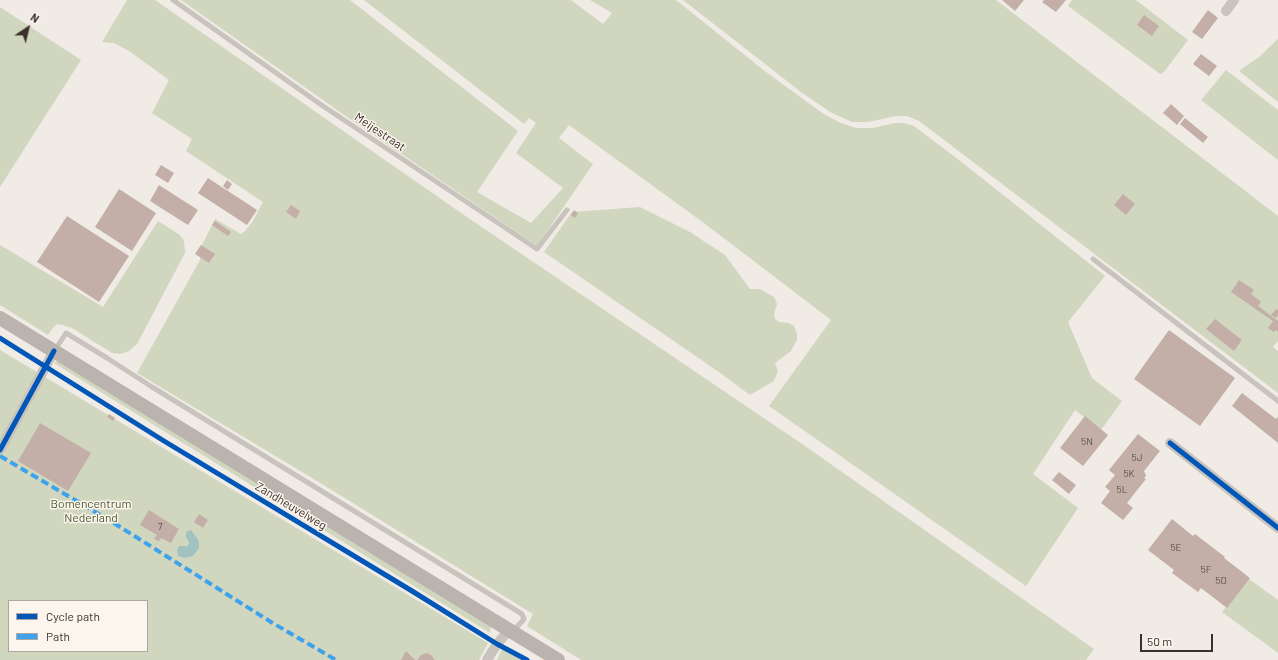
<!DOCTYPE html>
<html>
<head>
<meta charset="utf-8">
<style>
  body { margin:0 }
  #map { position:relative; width:1278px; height:660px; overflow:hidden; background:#f0ebe5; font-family:Barlow,sans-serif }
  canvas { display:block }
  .legend { position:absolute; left:8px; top:600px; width:140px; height:52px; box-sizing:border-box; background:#fbf5ee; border:1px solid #aea6a0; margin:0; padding:5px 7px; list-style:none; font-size:12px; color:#3b302b }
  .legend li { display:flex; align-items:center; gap:8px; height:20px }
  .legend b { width:20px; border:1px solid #aea6a0 }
  .north { position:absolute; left:8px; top:8px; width:40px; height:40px; -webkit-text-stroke:3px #fbf5ee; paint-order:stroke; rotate:35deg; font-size:11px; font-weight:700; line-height:16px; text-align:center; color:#3b302b }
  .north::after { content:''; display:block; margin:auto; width:14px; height:18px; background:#3b302b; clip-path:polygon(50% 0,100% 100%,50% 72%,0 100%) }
  .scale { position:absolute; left:1140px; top:634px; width:73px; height:18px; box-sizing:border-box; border:2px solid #3b302b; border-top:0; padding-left:5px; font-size:12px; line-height:14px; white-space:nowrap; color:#3b302b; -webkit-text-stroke:3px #fbf5ee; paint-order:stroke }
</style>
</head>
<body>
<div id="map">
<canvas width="1278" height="660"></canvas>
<ul class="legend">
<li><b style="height:5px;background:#0057b8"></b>Cycle path</li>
<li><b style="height:5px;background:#3fa3eb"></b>Path</li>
</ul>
<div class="north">N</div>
<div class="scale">50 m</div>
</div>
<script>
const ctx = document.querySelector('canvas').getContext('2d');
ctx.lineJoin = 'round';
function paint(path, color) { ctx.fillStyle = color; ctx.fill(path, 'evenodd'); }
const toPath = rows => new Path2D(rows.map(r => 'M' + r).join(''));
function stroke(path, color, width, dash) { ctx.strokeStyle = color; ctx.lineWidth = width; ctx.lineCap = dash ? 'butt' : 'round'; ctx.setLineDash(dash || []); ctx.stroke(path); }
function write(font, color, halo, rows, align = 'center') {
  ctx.font = font + ' Barlow,sans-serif'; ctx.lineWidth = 3; ctx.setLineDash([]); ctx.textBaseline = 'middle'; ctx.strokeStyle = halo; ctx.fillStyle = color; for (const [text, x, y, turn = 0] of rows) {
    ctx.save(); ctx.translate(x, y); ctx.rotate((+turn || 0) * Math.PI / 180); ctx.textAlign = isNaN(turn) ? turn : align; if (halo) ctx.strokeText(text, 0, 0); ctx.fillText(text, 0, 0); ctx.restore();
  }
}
paint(toPath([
  [127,0,155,0,464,215,805,446,1094,649,1086,660,581,660,527,626,533,614,317,481,137,373,200,260,201,247,215,219,241,234,245,231,253,221,263,202,186,151,192,139,152,113,169,80,129,51,114,43,102,42],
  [181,0,350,0,518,131,477,192,531,223,563,188,516,153,536,123,529,118,524,124,364,0,571,0,603,24,612,13,590,0,676,0,766,72,825,115,841,123,856,128,873,128,895,123,904,123,914,126,968,167,1105,276,1068,322,1092,378,1122,401,1101,430,1075,410,1033,474,1078,508,1026,586,769,406,831,320,708,226,569,125,559,138,593,164,537,246,347,117],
  [683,0,996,0,1278,216,1278,342,1277,342,1273,347,1278,351,1278,393,919,121,907,116,896,116,868,122,852,122,830,112,801,92],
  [1072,0,1136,0,1188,40,1164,72,1160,74,1068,6],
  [0,7,81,60,0,187],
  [1278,39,1278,102,1239,71,1259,57],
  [1226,70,1278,110,1278,160,1201,100],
  [640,207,690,232,725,255,750,289,760,289,774,297,777,304,774,314,775,319,779,322,789,323,794,326,797,334,797,340,791,351,775,363,778,371,774,381,750,395,716,370,544,252,572,212],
  [158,221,180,235,184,241,185,253,137,344,129,351,121,354,112,353,72,328,63,325,57,324,52,329,48,335,0,305,0,245,103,307],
  [0,350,488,643,479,660,0,660],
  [9,601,147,601,147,651,9,651],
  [59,360,491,626,490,633,54,363],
  [1249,579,1278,600,1278,653,1222,612],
  [502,649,522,660,497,660]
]), '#d1d6bf');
paint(toPath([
  [191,530,199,541,199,548,193,556,184,558,178,556,177,550,179,546,188,546,189,542,186,537,186,532]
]), '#a1c2c1');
paint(toPath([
  [1002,0,1024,0,1015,11],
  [1044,0,1066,0,1056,12,1042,2],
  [1208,10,1218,18,1202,39,1192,32],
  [1144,15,1159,26,1152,36,1137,25],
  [1201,54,1217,66,1209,76,1193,64],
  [1171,104,1184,116,1177,125,1163,113],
  [1185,118,1208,137,1203,143,1180,124],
  [161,165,174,173,168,183,155,175],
  [208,178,257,210,247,225,198,193],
  [227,180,232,184,228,190,223,186],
  [159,185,198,210,188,225,150,201],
  [119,189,156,213,132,251,95,227],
  [1123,194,1135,204,1126,215,1114,205],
  [291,205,300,211,296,219,286,212],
  [574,210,578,213,575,218,571,215],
  [67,216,129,256,99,302,37,262],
  [215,221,231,232,228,236,212,225],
  [201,245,215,254,209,263,195,254],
  [1239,280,1254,290,1251,294,1261,302,1258,306,1278,321,1278,332,1276,330,1274,332,1268,328,1273,321,1231,292],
  [1276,309,1278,310,1278,315,1276,318,1271,315],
  [1215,319,1242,340,1234,351,1206,329],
  [1169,330,1235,378,1200,426,1134,379],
  [1242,393,1276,419,1278,417,1278,443,1232,406],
  [109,414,115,418,113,421,107,417],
  [1085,416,1108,435,1083,466,1060,448],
  [40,423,91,453,68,491,18,461],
  [1138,434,1160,451,1144,471,1146,476,1144,478,1146,479,1127,503,1133,508,1123,520,1101,503,1110,491,1105,487,1115,475,1109,470],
  [1059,472,1076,485,1069,494,1052,480],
  [149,510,179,529,171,543,161,538,159,541,154,539,157,535,140,525],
  [199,514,208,520,203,528,194,522],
  [1172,519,1193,536,1195,534,1225,557,1224,558,1250,578,1227,608,1201,588,1198,592,1172,573,1174,570,1148,550],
  [406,651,415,660,401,660],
  [427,653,431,655,435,660,417,660,421,655]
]), '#c3afa7');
stroke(toPath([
  [173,0,320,104,537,249,567,210],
  [1093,259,1278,401],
  [55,350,66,333,107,358,152,387,522,614,524,619,518,626,511,629]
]), '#c9c3be', 5);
stroke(toPath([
  [1226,11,1234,0],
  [1170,443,1278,528],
  [0,450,54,351],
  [487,660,497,644,509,630]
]), '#c9c3be', 10);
stroke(toPath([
  [0,318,558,660]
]), '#bab3ae', 14);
stroke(toPath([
  [0,456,109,520,271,622,336,660]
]), '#3fa3eb', 4, [8, 4]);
stroke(toPath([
  [0,338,164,441,412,591,497,644,527,660],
  [1170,443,1278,528],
  [0,450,54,351]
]), '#0057b8', 5);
write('10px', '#5d504a', null, [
  ["5N",1087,442],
  ["5J",1137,458],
  ["5K",1129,474],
  ["5L",1122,490],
  ["7",160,527],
  ["5E",1176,548],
  ["5F",1206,570],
  ["5D",1221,581]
]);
write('12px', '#3b302b', '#fbf5ee', [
  ["Meijestraat",380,132,34],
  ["Zandheuvelweg",291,506,31]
]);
write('12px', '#4a5a2e', '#fbf5ee', [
  ["Bomencentrum",91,504],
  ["Nederland",91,518]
]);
</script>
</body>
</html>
